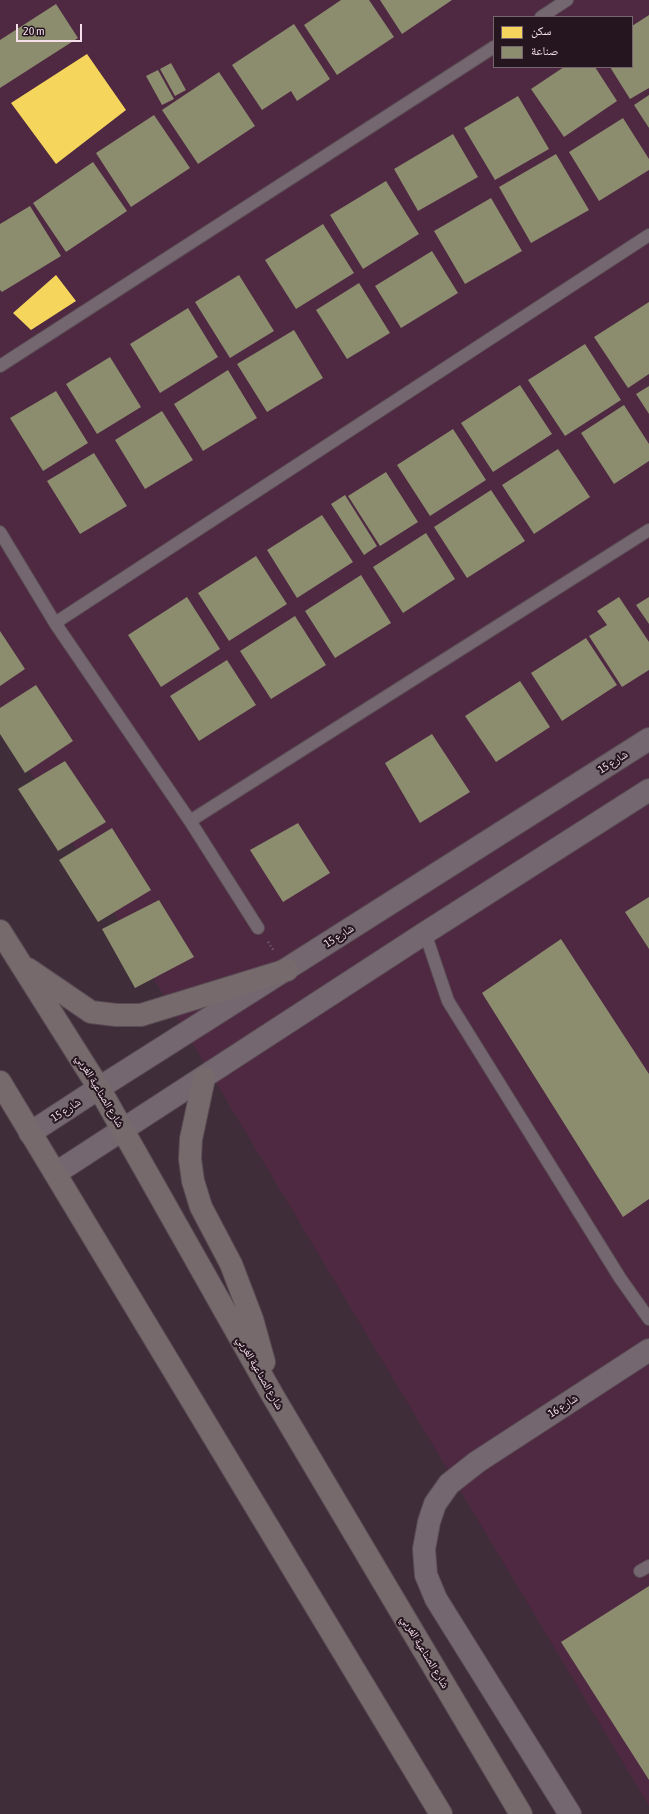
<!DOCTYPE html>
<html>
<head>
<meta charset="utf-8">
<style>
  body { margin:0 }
  #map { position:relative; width:649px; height:1814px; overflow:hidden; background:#3f2e39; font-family:"Asap Condensed","Noto Naskh Arabic",sans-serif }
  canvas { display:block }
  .legend { position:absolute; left:493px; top:16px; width:140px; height:52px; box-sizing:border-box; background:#24151e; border:1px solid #776570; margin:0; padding:5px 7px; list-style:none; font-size:12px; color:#f4deea }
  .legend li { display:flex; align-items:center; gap:8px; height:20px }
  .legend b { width:20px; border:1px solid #776570 }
  .scale { position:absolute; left:16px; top:24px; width:66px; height:18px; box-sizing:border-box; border:2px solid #f4deea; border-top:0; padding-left:5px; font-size:12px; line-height:14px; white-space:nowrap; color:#f4deea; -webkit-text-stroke:3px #24151e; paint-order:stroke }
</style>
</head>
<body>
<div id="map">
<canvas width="649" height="1814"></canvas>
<ul class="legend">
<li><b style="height:11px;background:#f6d55c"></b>سكن</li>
<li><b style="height:11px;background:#8c8c6e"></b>صناعة</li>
</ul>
<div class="scale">20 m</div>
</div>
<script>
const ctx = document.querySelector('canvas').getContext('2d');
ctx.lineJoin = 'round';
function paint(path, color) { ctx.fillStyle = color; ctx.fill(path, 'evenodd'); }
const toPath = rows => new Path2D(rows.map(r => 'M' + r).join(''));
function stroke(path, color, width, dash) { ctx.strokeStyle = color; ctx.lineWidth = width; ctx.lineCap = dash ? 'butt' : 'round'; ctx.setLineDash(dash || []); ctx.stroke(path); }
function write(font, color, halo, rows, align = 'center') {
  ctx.font = font + ' "Asap Condensed","Noto Naskh Arabic",sans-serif'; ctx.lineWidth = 4; ctx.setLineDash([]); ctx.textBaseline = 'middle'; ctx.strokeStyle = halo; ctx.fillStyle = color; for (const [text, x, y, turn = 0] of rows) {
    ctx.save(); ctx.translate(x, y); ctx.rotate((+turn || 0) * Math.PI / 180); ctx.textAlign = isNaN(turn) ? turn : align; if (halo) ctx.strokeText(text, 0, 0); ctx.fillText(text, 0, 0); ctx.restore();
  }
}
paint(toPath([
  [0,0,649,0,649,1806,0,722],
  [494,17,632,17,632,67,494,67]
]), '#4e2941');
paint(toPath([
  [87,54,126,110,56,164,11,103],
  [56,275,76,301,31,330,13,313]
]), '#f6d55c');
paint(toPath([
  [341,0,369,0,394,37,337,75,304,25],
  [380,0,452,0,402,34],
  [56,4,78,38,0,88,0,40],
  [649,15,649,88,630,99,610,67,632,67,632,26],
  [294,24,330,79,297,101,291,91,262,110,232,65],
  [171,63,186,90,175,96,160,69],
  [564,67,595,67,617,101,564,137,531,89],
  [158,70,174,99,162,105,146,76],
  [219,72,255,126,198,164,162,110],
  [649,95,649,128,634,105],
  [518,96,549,149,495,180,464,128],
  [154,115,190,168,131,207,96,153],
  [623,118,649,159,649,170,599,201,569,152],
  [453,134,478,177,418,211,394,169],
  [556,154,589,210,531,243,499,187],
  [93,162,127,211,66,252,33,203],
  [386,181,419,234,363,269,330,215],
  [491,198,522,251,465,284,434,231],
  [30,206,61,256,2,292,0,290,0,224],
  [323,224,354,273,296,309,265,260],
  [432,251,458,293,401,328,375,286],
  [239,275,274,331,230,358,195,302],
  [359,283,390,333,347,359,316,310],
  [649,302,649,374,628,388,594,337],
  [188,308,218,357,160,393,130,344],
  [294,330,323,378,267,412,237,364],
  [585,344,621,400,565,436,528,380],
  [110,357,141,407,97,434,66,384],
  [228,370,257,418,203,451,174,404],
  [520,385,552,434,493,472,461,423],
  [649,386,649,414,636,394],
  [56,391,88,443,43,471,10,418],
  [624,405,649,444,649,461,614,484,581,433],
  [162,411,193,460,145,489,115,440],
  [453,429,486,480,430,516,397,465],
  [558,449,590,497,534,534,502,485],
  [94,453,127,506,80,534,47,481],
  [386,472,418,522,380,546,348,496],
  [491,490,525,541,467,578,434,527],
  [345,495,377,546,364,555,331,504],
  [322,515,353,562,297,598,267,550],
  [426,533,455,579,403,613,373,567],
  [256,556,287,604,229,641,198,593],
  [361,575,391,623,335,658,305,611],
  [187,597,220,649,161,687,128,635],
  [619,597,649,642,649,670,622,687,589,636,607,625,597,611],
  [649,597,649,624,636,605],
  [295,616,326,665,271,699,240,651],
  [0,631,25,669,0,686],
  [586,638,617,685,562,721,531,673],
  [227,660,256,705,199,741,170,696],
  [520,681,550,727,496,762,465,716],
  [36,685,73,741,25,773,0,734,0,708],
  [432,734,470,792,420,823,385,763],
  [65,761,106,822,58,851,18,789],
  [298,823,330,873,283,902,250,850],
  [112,828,151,890,98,922,59,860],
  [649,897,649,949,625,912],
  [159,900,194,957,135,988,102,929],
  [561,939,649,1074,649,1199,623,1217,482,993],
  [649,1586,649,1780,561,1642]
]), '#8c8c6e');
const lane = toPath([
  [541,17,567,0],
  [0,366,494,47],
  [0,532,55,623,190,821,258,928],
  [55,623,649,235],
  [190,821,649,530],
  [425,933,448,1001,620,1278,649,1319],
  [640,1571,649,1566]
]);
const street = toPath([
  [30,1133,99,1088,649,739],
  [56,1173,425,933,649,790],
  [570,1814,436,1599,426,1575,424,1549,429,1522,435,1504,449,1484,477,1462,649,1350]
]);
const primary = toPath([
  [0,931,99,1088,273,1396,521,1814],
  [28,969,91,1012,116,1015,141,1015,287,970],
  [204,1078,191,1139,190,1159,193,1181,201,1207,231,1264,252,1319,264,1362],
  [0,1082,441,1814]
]);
stroke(lane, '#5a4b54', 14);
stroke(street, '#5a4b54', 24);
stroke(primary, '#5a4b54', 24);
stroke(toPath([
  [268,942,274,951]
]), '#7a6b74', 2.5, [1, 3]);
stroke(lane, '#756770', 12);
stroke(street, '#756770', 22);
stroke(primary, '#776a6c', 22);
write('11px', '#f4deea', '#24151e', [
  ["شارع 15",613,762,-33],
  ["شارع 15",339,936,-33],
  ["شارع الصناعية الغربي",100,1091,59],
  ["شارع 15",66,1110,-34],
  ["شارع الصناعية الغربي",260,1373,60],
  ["شارع 16",563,1406,-33],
  ["شارع الصناعية الغربي",425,1652,59]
]);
</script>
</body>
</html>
